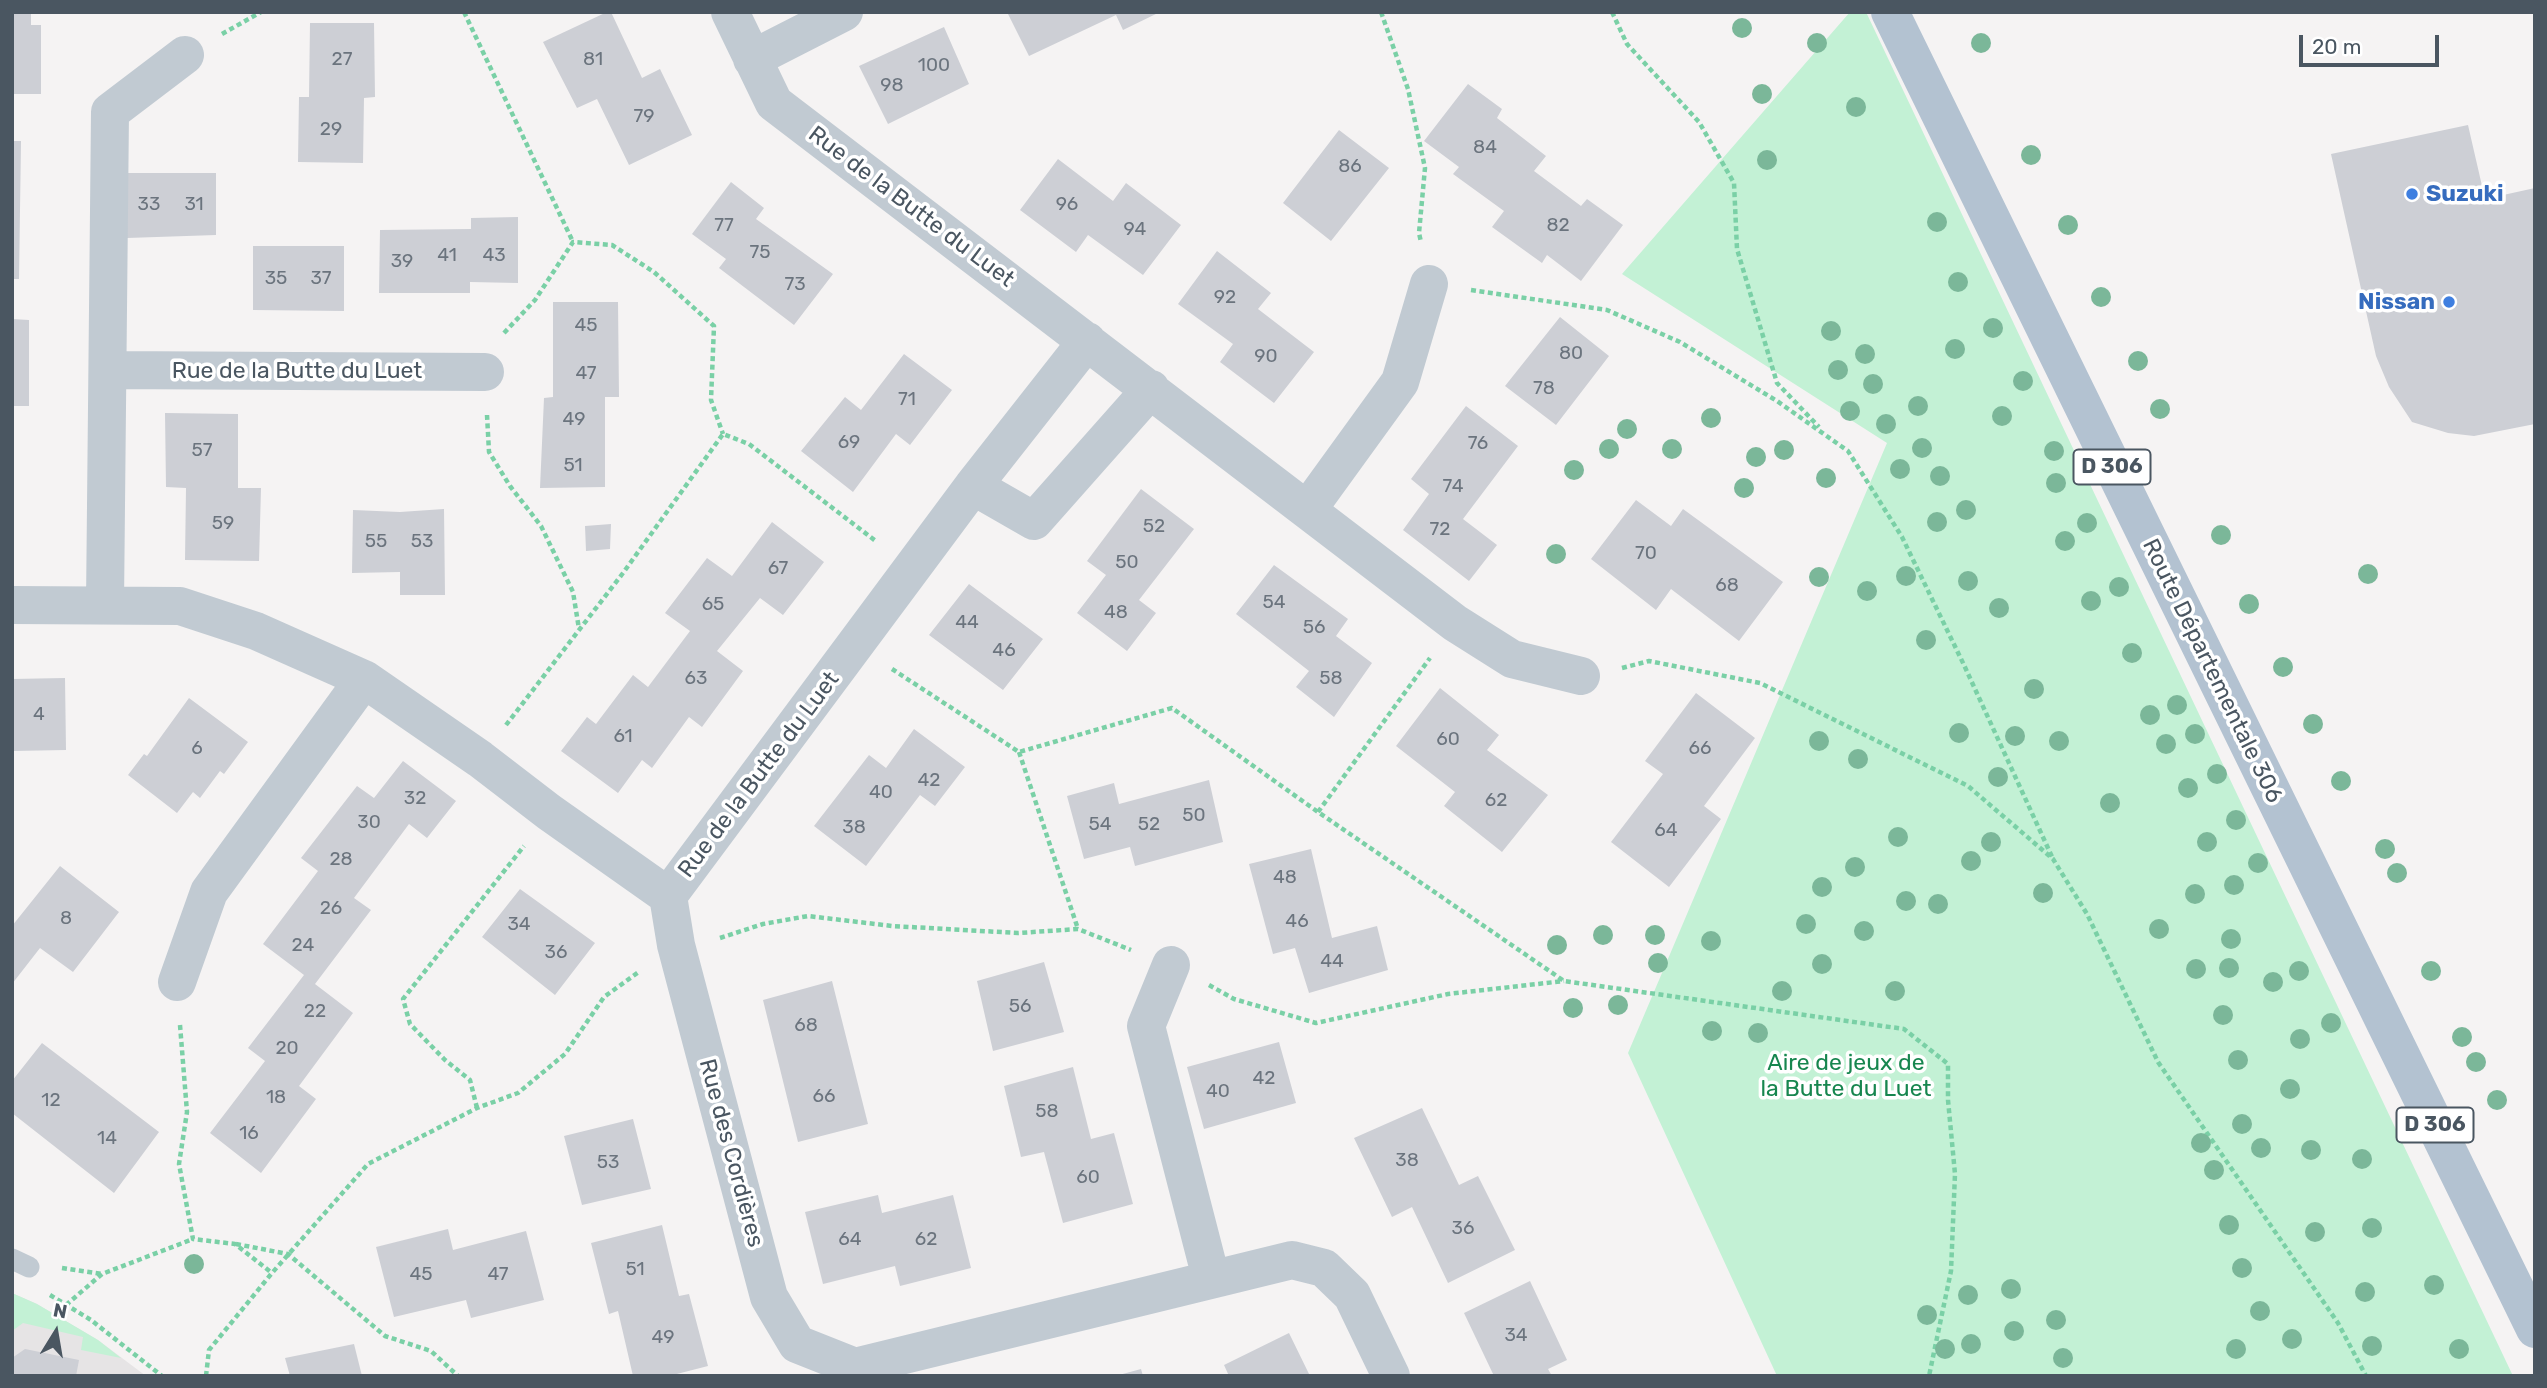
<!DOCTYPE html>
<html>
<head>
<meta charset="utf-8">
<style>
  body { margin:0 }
  #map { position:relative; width:2547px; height:1388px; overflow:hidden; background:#f5f3f3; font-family:Rubik,sans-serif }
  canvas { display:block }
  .frame { position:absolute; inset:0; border:14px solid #4a5661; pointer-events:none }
  .north { position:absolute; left:21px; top:1297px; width:70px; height:70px; -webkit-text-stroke:5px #fff; paint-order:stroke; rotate:11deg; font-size:19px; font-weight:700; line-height:28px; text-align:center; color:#4a5661 }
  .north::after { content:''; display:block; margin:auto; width:24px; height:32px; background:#4a5661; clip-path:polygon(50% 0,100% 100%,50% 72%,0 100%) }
  .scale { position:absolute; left:2299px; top:35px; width:140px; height:32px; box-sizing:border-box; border:4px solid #4a5661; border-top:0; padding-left:9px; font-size:21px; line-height:24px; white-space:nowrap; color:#4a5661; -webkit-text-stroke:5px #fff; paint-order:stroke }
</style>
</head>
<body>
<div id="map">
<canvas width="2547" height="1388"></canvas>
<div class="frame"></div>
<div class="north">N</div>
<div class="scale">20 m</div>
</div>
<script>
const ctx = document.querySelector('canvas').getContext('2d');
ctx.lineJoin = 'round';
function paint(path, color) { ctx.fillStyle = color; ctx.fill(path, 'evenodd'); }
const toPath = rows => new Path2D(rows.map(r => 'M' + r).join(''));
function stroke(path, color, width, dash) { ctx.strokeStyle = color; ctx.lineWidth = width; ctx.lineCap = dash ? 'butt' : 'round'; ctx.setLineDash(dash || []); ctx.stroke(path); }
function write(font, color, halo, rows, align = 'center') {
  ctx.font = font + ' Rubik,sans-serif'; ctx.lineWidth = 7; ctx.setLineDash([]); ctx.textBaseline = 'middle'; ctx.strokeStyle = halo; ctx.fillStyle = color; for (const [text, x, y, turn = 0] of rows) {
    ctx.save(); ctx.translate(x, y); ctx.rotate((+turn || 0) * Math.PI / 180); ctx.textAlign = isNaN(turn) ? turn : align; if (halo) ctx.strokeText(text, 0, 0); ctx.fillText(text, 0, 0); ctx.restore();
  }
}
paint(toPath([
  [12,1293,37,1304,98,1340,146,1376,12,1376]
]), '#e6e4e5');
paint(toPath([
  [1850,12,1866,12,2513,1376,1777,1376,1628,1053,1887,443,1622,274],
  [12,1293,37,1304,98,1340,121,1358,81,1350,83,1337,23,1323,12,1331]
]), '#c3f1d5');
paint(toPath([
  [12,12,31,12,31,25,41,25,41,94,12,94],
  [607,12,611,12,642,78,660,69,692,135,629,165,597,99,577,108,543,42],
  [1007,12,1160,12,1123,30,1116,15,1029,56],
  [310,23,374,23,375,97,364,98,363,163,298,162,299,97,309,97],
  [944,27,969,84,888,124,859,66],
  [1468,84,1502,109,1497,118,1546,156,1534,171,1581,206,1587,199,1623,225,1581,281,1547,255,1542,263,1492,227,1504,211,1453,174,1459,167,1424,141],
  [2468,125,2485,199,2535,188,2535,424,2474,436,2448,433,2412,422,2389,387,2376,356,2331,154],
  [1339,130,1389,168,1331,241,1283,203],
  [12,141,21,141,19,279,12,279],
  [1058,159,1113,201,1126,183,1181,225,1143,275,1088,235,1076,252,1020,210],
  [126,173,216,173,216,235,127,238],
  [731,182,764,208,756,219,833,274,794,325,719,268,726,259,692,234],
  [518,217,518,283,470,282,470,293,379,293,380,230,471,229,471,218],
  [253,246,344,246,344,311,253,310],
  [1217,251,1271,293,1258,309,1314,352,1274,403,1220,362,1233,344,1178,304],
  [553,302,618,302,619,397,605,397,605,487,540,488,544,398,553,397],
  [1560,317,1609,356,1556,425,1505,386],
  [12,319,29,320,29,406,12,406],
  [904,354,952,390,910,445,896,434,853,492,801,451,845,397,861,410],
  [1466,406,1518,446,1463,519,1497,545,1469,581,1403,530,1429,494,1411,479],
  [165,413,238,414,238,488,261,488,259,561,185,560,186,488,166,487],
  [1141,489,1194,529,1139,600,1156,613,1127,651,1077,613,1106,575,1087,561],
  [1636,500,1671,526,1683,509,1783,582,1739,641,1671,589,1656,610,1591,559],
  [444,509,445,595,400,595,400,572,352,573,353,510,400,512],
  [772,522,824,562,783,615,760,598,717,651,743,671,702,727,689,717,652,768,642,760,618,793,561,751,587,717,596,724,633,675,648,687,690,631,665,613,707,558,732,576],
  [611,524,610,549,586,551,585,526],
  [1274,565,1348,619,1336,636,1372,663,1334,717,1296,687,1309,671,1236,614],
  [969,584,1043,639,1003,690,929,635],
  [65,678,66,750,12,751,12,679],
  [1440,688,1499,735,1487,750,1548,795,1502,852,1444,806,1455,792,1396,746],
  [1696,693,1755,738,1704,806,1721,819,1669,887,1611,842,1663,774,1645,761],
  [189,698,248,742,224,774,220,771,200,798,193,792,177,813,128,775,144,754,147,756],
  [914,729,965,767,935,806,920,795,866,866,814,826,869,755,886,768],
  [403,761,456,801,427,838,409,824,354,898,371,910,315,984,353,1013,299,1086,316,1099,261,1173,210,1133,265,1061,248,1048,304,975,263,944,318,871,301,858,357,786,374,798],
  [1209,780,1223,842,1135,866,1130,847,1084,859,1067,796,1114,783,1119,804],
  [1311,849,1332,938,1377,926,1388,970,1309,993,1295,948,1273,954,1249,864],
  [60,866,119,912,73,972,40,948,12,984,12,926],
  [520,889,595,943,555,995,482,937],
  [1044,962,1064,1032,993,1051,977,981],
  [832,981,868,1124,798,1142,763,1000],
  [1279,1042,1296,1103,1204,1129,1187,1067],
  [42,1043,159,1132,114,1193,12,1113,12,1081],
  [1073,1067,1091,1139,1114,1133,1133,1204,1063,1223,1044,1152,1021,1157,1004,1086],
  [1422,1108,1459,1185,1478,1176,1515,1250,1448,1283,1412,1207,1392,1217,1354,1138],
  [633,1119,651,1189,582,1205,564,1136],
  [878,1195,882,1213,953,1195,971,1268,900,1286,895,1266,823,1284,805,1212],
  [662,1225,679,1296,689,1294,708,1366,669,1376,633,1376,618,1311,609,1314,591,1243],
  [448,1229,453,1250,526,1231,544,1300,471,1318,466,1300,394,1317,376,1247],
  [1530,1281,1567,1360,1548,1369,1552,1376,1494,1376,1464,1313],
  [1289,1333,1310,1376,1229,1376,1224,1365],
  [354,1344,362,1376,290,1376,285,1358],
  [25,1349,79,1360,76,1376,12,1376,12,1358],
  [1141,1369,1143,1376,1120,1376,1119,1375]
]), '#cdcfd5');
stroke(toPath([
  [464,12,573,242],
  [1381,12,1408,89,1425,168,1419,233,1421,242],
  [1612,12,1627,44,1699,122,1734,183,1737,249,1777,383,1819,427],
  [222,34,261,12],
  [1471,290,1607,310,1680,342,1777,401,1848,451,1902,537,1964,665,2053,859],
  [504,333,535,300,573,242,612,245,654,272,714,326,711,400,723,434],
  [487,415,489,452,510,486,541,526,573,592,579,629],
  [1622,668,1649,661,1760,683,1968,786,2053,859,2087,914,2158,1062,2338,1323,2366,1376],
  [892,669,1019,752,1172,708,1318,812,1564,981,1904,1029,1948,1064,1948,1100,1955,1174,1951,1271,1929,1376],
  [506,725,623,573,723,434,749,444,877,542],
  [1019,752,1078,929],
  [1318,812,1430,658],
  [720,938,763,924,808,916,892,926,1018,933,1078,929,1131,950],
  [1209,985,1234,999,1316,1023,1448,994,1564,981],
  [180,1025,187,1112,179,1164,193,1239,235,1244,272,1273],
  [477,1108,470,1080,445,1060,410,1024,403,999,524,846],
  [236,1244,288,1254,385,1336,431,1351,458,1376],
  [62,1268,102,1274],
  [50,1295,91,1320,162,1376],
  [66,1305,102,1274,193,1239],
  [206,1376,209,1350,272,1273,368,1164,477,1108,518,1093,565,1054,604,997,640,971]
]), '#7ad0a6', 4.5, [5, 3.5]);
stroke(toPath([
  [12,1259,29,1267]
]), '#c1cad2', 21);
stroke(toPath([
  [730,12,774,103,1455,623,1512,659,1581,676],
  [752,59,844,12],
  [108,370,485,372],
  [973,486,1034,521,1151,389],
  [1308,509,1400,382,1429,284],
  [105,604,110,112,185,55],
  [12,605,180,606,256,631,364,679,480,759,549,812,668,896,973,486,1087,341],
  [668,896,676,945,769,1297,797,1344,855,1367,1292,1260,1324,1268,1352,1295,1391,1376],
  [1171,965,1146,1026,1211,1278],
  [177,982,209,892,364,679]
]), '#c1cad2', 38);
stroke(toPath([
  [1890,12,2535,1329]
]), '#b3c2d1', 38);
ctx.fillStyle = '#7bb799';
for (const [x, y] of [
  [1742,28],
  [1817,43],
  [1981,43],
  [1762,94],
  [1856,107],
  [2031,155],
  [1767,160],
  [1937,222],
  [2068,225],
  [1958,282],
  [2101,297],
  [1993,328],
  [1831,331],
  [1955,349],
  [1865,354],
  [2138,361],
  [1838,370],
  [2023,381],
  [1873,384],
  [1918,406],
  [2160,409],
  [1850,411],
  [2002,416],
  [1711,418],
  [1886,424],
  [1627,429],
  [1922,448],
  [1609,449],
  [1672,449],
  [1784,450],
  [2054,451],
  [1756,457],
  [1900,469],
  [1574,470],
  [1940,476],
  [1826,478],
  [2056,483],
  [1744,488],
  [1966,510],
  [1937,522],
  [2087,523],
  [2221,535],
  [2065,541],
  [1556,554],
  [2368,574],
  [1906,576],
  [1819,577],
  [1968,581],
  [2119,587],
  [1867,591],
  [2091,601],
  [2249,604],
  [1999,608],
  [1926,640],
  [2132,653],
  [2283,667],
  [2034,689],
  [2177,705],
  [2150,715],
  [2313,724],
  [1959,733],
  [2195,734],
  [2015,736],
  [1819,741],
  [2059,741],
  [2166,744],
  [1858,759],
  [2217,774],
  [1998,777],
  [2341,781],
  [2188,788],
  [2110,803],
  [2236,820],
  [1898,837],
  [1991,842],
  [2207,842],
  [2385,849],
  [1971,861],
  [2258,863],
  [1855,867],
  [2397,873],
  [2234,885],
  [1822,887],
  [2043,893],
  [2195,894],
  [1906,901],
  [1938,904],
  [1806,924],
  [2159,929],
  [1864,931],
  [1603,935],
  [1655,935],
  [2231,939],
  [1711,941],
  [1557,945],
  [1658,963],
  [1822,964],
  [2229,968],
  [2196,969],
  [2299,971],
  [2431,971],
  [2273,982],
  [1782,991],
  [1895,991],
  [1618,1005],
  [1573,1008],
  [2223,1015],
  [2331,1023],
  [1712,1031],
  [1758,1033],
  [2462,1037],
  [2300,1039],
  [2238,1060],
  [2476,1062],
  [2290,1089],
  [2497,1100],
  [2242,1124],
  [2201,1143],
  [2261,1148],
  [2311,1150],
  [2362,1159],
  [2214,1170],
  [2229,1225],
  [2372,1228],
  [2315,1232],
  [194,1264],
  [2242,1268],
  [2434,1285],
  [2011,1289],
  [2365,1292],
  [1968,1295],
  [2260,1311],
  [1927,1315],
  [2056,1320],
  [2014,1331],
  [2292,1339],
  [1971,1344],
  [2372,1346],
  [1945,1349],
  [2236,1349],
  [2459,1349],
  [2063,1358]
]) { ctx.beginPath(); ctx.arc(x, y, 10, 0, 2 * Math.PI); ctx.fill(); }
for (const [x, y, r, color] of [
  [2412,194,7,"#3f7fe0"],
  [2449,302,7,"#3f7fe0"]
]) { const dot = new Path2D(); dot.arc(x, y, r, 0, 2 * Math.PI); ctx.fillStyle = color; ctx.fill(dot); stroke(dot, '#fff', 2.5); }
write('19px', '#6b747e', null, [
  ["27",342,60],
  ["81",593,60],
  ["100",934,66],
  ["98",892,86],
  ["79",644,117],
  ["29",331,130],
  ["84",1485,148],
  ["86",1350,167],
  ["33",149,205],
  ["31",194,205],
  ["96",1067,205],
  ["77",724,226],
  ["82",1558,226],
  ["94",1135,230],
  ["75",760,253],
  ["41",447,256],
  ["43",494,256],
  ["39",402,262],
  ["35",276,279],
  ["37",321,279],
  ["73",795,285],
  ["92",1225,298],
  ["45",586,326],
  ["80",1571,354],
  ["90",1266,357],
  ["47",586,374],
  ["78",1544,389],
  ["71",907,400],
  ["49",574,420],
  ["69",849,443],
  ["76",1478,444],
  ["57",202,451],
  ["51",573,466],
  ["74",1453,487],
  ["59",223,524],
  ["52",1154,527],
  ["72",1440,530],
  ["55",376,542],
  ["53",422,542],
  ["70",1646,554],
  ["50",1127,563],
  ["67",778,569],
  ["68",1727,586],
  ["54",1274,603],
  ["65",713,605],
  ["48",1116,613],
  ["44",967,623],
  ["56",1314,628],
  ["46",1004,651],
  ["63",696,679],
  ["58",1331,679],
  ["4",39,715],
  ["61",623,737],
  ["60",1448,740],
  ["6",197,749],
  ["66",1700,749],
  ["42",929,781],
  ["40",881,793],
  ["32",415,799],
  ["62",1496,801],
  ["50",1194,816],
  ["30",369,823],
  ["54",1100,825],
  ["52",1149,825],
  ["38",854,828],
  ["64",1666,831],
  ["28",341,860],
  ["48",1285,878],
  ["26",331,909],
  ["8",66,919],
  ["46",1297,922],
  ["34",519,925],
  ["24",303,946],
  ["36",556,953],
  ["44",1332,962],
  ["56",1020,1007],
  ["22",315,1012],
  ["68",806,1026],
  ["20",287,1049],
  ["42",1264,1079],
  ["40",1218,1092],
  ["66",824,1097],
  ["18",276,1098],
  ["12",51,1101],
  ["58",1047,1112],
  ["16",249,1134],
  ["14",107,1139],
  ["38",1407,1161],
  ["53",608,1163],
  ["60",1088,1178],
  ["36",1463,1229],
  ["64",850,1240],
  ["62",926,1240],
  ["51",635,1270],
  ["45",421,1275],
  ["47",498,1275],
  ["34",1516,1336],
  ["49",663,1338]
]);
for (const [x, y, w] of [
  [2112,467,77],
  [2435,1125,77]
]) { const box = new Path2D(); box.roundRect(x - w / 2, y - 17.5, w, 35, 5); ctx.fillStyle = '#fff'; ctx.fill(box); stroke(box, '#4a5661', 2); }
write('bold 21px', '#4a5661', null, [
  ["D 306",2112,467],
  ["D 306",2435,1125]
]);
write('bold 23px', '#366cbe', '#fff', [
  ["Suzuki",2426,194],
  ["Nissan",2435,302,"right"]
], 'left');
write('23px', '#4a5661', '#fff', [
  ["Rue de la Butte du Luet",911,207,37],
  ["Rue de la Butte du Luet",297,371],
  ["Route Départementale 306",2212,671,64],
  ["Rue de la Butte du Luet",759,775,-53],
  ["Rue des Cordières",731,1153,75]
]);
write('23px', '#17864f', '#fff', [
  ["Aire de jeux de",1846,1063],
  ["la Butte du Luet",1846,1089]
]);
</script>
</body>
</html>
